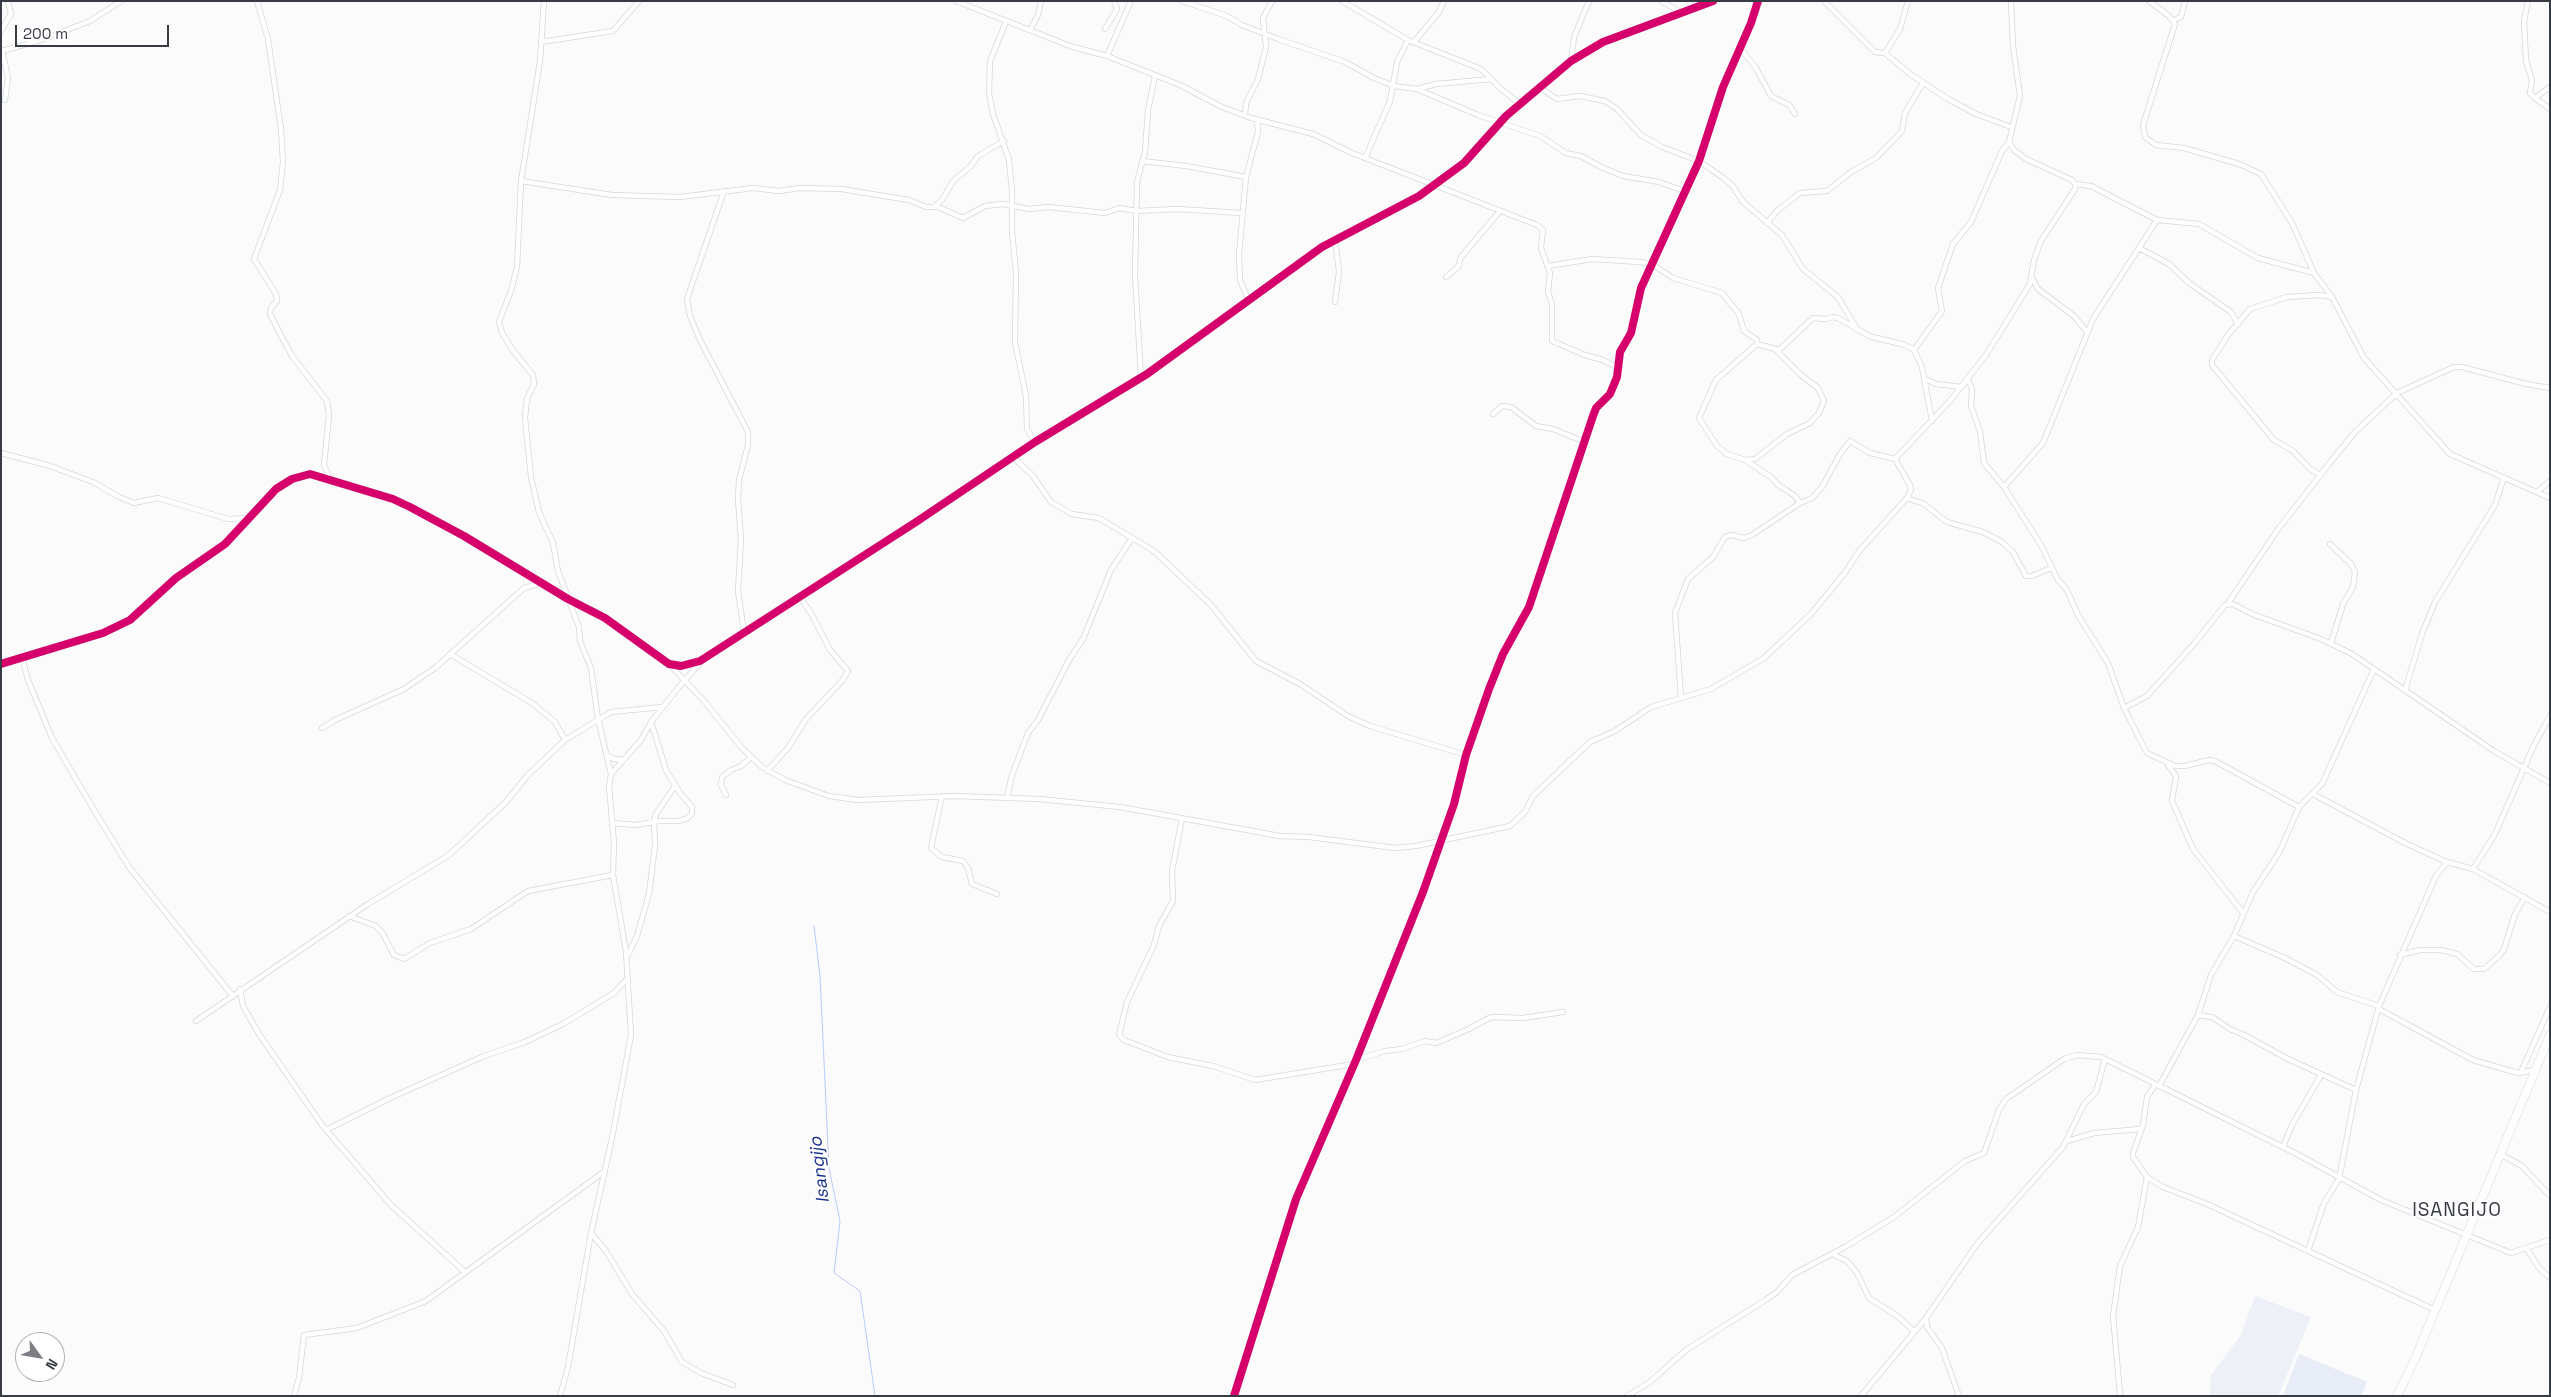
<!DOCTYPE html>
<html>
<head>
<meta charset="utf-8">
<style>
  body { margin:0 }
  #map { position:relative; width:2551px; height:1397px; overflow:hidden; background:#fbfbfb; font-family:"Space Grotesk",sans-serif }
  canvas { display:block }
  .frame { position:absolute; inset:0; border:2px solid #373b44; pointer-events:none }
  .north { position:absolute; left:15px; top:1332px; width:50px; height:50px; box-sizing:border-box; background:#fff; border:1px solid #afb1b4; border-radius:50%; rotate:122deg; font-size:14px; font-weight:700; line-height:20px; text-align:center; color:#373b44 }
  .north::after { content:''; display:block; margin:auto; width:18px; height:22px; background:#7c7e84; clip-path:polygon(50% 0,100% 100%,50% 72%,0 100%) }
  .scale { position:absolute; left:15px; top:25px; width:154px; height:22px; box-sizing:border-box; border:2px solid #373b44; border-top:0; padding-left:6px; font-size:15px; line-height:18px; white-space:nowrap; color:#373b44; -webkit-text-stroke:4px #fff; paint-order:stroke }
</style>
</head>
<body>
<div id="map">
<canvas width="2551" height="1397"></canvas>
<div class="frame"></div>
<div class="north">N</div>
<div class="scale">200 m</div>
</div>
<script>
const ctx = document.querySelector('canvas').getContext('2d');
ctx.lineJoin = 'round';
function paint(path, color) { ctx.fillStyle = color; ctx.fill(path, 'evenodd'); }
const toPath = rows => new Path2D(rows.map(r => 'M' + r).join(''));
function stroke(path, color, width, dash) { ctx.strokeStyle = color; ctx.lineWidth = width; ctx.lineCap = dash ? 'butt' : 'round'; ctx.setLineDash(dash || []); ctx.stroke(path); }
function write(font, color, halo, rows, align = 'center') {
  ctx.font = font + ' "Space Grotesk",sans-serif'; ctx.lineWidth = 4; ctx.setLineDash([]); ctx.textBaseline = 'middle'; ctx.strokeStyle = halo; ctx.fillStyle = color; for (const [text, x, y, turn = 0] of rows) {
    ctx.save(); ctx.translate(x, y); ctx.rotate((+turn || 0) * Math.PI / 180); ctx.textAlign = isNaN(turn) ? turn : align; if (halo) ctx.strokeText(text, 0, 0); ctx.fillText(text, 0, 0); ctx.restore();
  }
}
paint(toPath([
  [2255,1296,2311,1317,2278,1396,2210,1396,2211,1375,2241,1335]
]), '#edf0f6');
paint(toPath([
  [2299,1354,2367,1382,2361,1396,2283,1396]
]), '#e8ecf6');
stroke(toPath([
  [814,926,820,976,829,1168,840,1221,834,1273,860,1291,875,1396]
]), '#b8cbfa', 1);
const street = toPath([
  [257,1,268,39,281,129,283,162,280,190,254,259,276,294,277,301,271,308,270,314,284,341,292,356,327,401,329,415,324,465,330,479],
  [544,1,540,61,521,181,517,267,511,291,499,322,502,333,514,352,533,375,534,384,527,399,525,418,531,477,539,512,553,543,558,571,579,627,580,641,591,668,598,719,611,774],
  [956,1,1070,46,1107,56,1180,85,1222,107,1251,118,1313,134,1352,153,1537,225,1543,230,1541,248,1550,273,1548,292,1552,304,1552,341,1585,355,1603,360,1619,368],
  [1182,1,1227,16,1242,25,1278,39,1345,62,1374,78,1394,86,1417,89,1436,84,1491,79],
  [1342,1,1408,40,1481,69,1501,89,1520,104],
  [1661,1,1682,13],
  [1824,1,1875,52,1885,53,1910,74,1948,99,1976,114,2011,127],
  [2149,1,2169,16,2175,24,2143,125,2145,137,2156,145,2184,148,2239,164,2261,174,2292,223,2314,273,2332,297,2364,358,2450,454,2550,498],
  [2528,1,2524,21,2526,61,2532,80,2530,93,2535,98,2550,87],
  [2174,20,2181,17,2185,1],
  [1006,22,990,61,989,93,993,114,1009,160,1012,191,1012,232,1016,272,1015,342,1026,396,1027,429,1035,442],
  [1105,29,1117,9,1114,1],
  [1030,30,1038,15,1041,1],
  [1,31,11,14,8,1],
  [541,42,613,31,639,1],
  [1414,42,1439,12,1444,1],
  [1740,48,1756,68,1771,96,1789,105,1795,114],
  [2,50,8,78,5,100],
  [2,51,41,40,90,21,121,1],
  [1885,53,1900,29,1908,1],
  [1107,56,1131,1],
  [1571,61,1574,37,1589,1],
  [1539,87,1557,99,1580,96,1605,101,1617,109,1641,135,1662,147,1699,161,1722,177,1732,185,1743,202,1782,235,1803,269,1838,297,1857,329],
  [1417,89,1478,115,1540,136,1566,153,1581,156,1601,167,1623,176,1659,182,1684,191],
  [2535,98,2550,109],
  [1245,115,1246,103,1258,79,1266,47,1263,18,1272,1],
  [1366,156,1390,101,1397,62,1408,40],
  [1142,161,1186,166,1246,177],
  [521,181,612,195,680,197,753,188,779,191,800,188,841,189,909,200,926,207,938,207,963,218,985,206,1003,204,1029,209,1049,207,1105,213,1119,208,1137,211,1177,209,1242,213],
  [2075,184,2091,186,2157,220,2199,224,2258,258,2314,273],
  [724,191,687,299,690,316,700,340,748,432,748,445,739,480,738,499,741,539,738,591,744,632],
  [934,207,942,200,953,181,971,166,978,156,1004,141],
  [1767,223,1778,210,1800,193,1827,191,1851,172,1876,158,1902,131,1905,113,1923,83],
  [1335,239,1339,272,1335,302],
  [2139,248,2169,264,2189,283,2231,312,2238,324],
  [1548,266,1592,259,1640,262,1652,264,1673,278,1722,293,1739,314,1744,331,1757,340,1757,344,1716,380,1699,418,1717,446,1727,454,1745,460,1771,477,1777,484,1795,496,1800,503,1812,498,1822,487,1840,454,1850,441,1870,453,1895,459,1949,402,1986,355,2030,284,2034,260,2041,241,2075,189,2075,184,2072,180,2026,159,2014,150,2009,142,2020,96,2013,46,2011,1],
  [1446,277,1458,267,1461,257,1500,211],
  [2032,278,2038,289,2074,316,2087,332],
  [1248,299,1240,280,1239,255,1246,177,1258,132,1257,120],
  [1757,344,1779,350,1813,318,1826,319,1832,317,1838,318,1869,336,1905,345,1914,350,1922,367,1932,421],
  [1914,350,1942,311,1938,288,1953,244,1971,222,2002,151,2009,142],
  [1141,377,1135,275,1137,182,1145,152,1148,110,1155,76],
  [1925,379,1936,384,1962,387],
  [1968,380,1972,389,1971,406,1980,431,1984,463,2004,487,2041,545,2058,580,2067,590,2078,615,2108,663,2124,708,2147,753,2175,766,2185,766,2209,760,2215,761,2299,807],
  [1493,414,1502,406,1511,407,1536,426,1553,429,1585,442],
  [1,453,50,466,93,482,119,497,134,503,158,498,228,519,248,518],
  [1013,457,1033,476,1051,502,1072,514,1099,518,1154,551,1211,605,1256,661,1300,684,1348,716,1370,726,1466,755],
  [1745,460,1755,459,1787,434,1810,423,1819,413,1824,401,1818,388,1801,375,1775,349],
  [2320,475,2309,468,2293,451,2274,440,2212,365,2212,360,2228,335,2250,309,2287,297,2319,295,2332,297],
  [2004,487,2043,443,2093,319,2157,220],
  [2537,492,2550,481],
  [1907,498,1924,504,1947,522,1983,532,2002,542,2013,552,2026,576,2032,576,2051,568],
  [2330,544,2351,564,2355,572,2353,587,2343,604,2331,643],
  [2228,603,2279,528,2328,465,2355,432,2397,393,2454,367,2462,367,2526,384,2550,388],
  [450,654,532,703,555,722,565,740],
  [22,657,28,680,52,738,94,810,129,867,232,995],
  [670,665,705,702,741,747,762,767,785,780,829,796,858,800,955,796,1039,799,1120,807,1280,836,1309,837,1395,848,1416,846,1510,826,1525,812,1533,796,1590,742,1615,731,1651,707,1711,689,1764,658,1811,614,1844,574,1860,550,1907,498,1911,490,1910,485,1895,459],
  [2405,690,2422,634,2435,602,2495,505,2504,477],
  [1681,697,1675,613,1688,579,1713,557,1725,537,1732,535,1744,538,1752,535,1800,503],
  [2124,708,2147,696,2194,644,2225,605,2233,604,2252,614,2321,639,2352,654,2494,751,2550,783],
  [322,728,335,720,404,689,420,678,435,668,524,588,541,583],
  [607,755,614,759,623,760],
  [2168,765,2176,776,2172,801,2193,849,2243,913],
  [767,771,788,748,806,719,842,681,848,671,830,650,812,615,800,597],
  [2313,794,2407,844,2447,862,2473,869,2495,834,2534,745,2550,716],
  [726,795,721,785,722,777,731,770,741,766,751,757],
  [942,796,931,848,942,857,963,861,968,868,972,884,997,894],
  [1007,797,1012,775,1028,733,1038,720,1069,660,1083,639,1111,570,1132,538],
  [1182,818,1172,871,1173,901,1159,926,1154,945,1127,1002,1119,1035,1124,1040,1168,1057,1213,1066,1255,1080,1354,1064],
  [613,823,635,825,660,821,678,821,686,819,692,814,692,807,680,793,666,770,651,722],
  [2473,869,2550,912],
  [349,916,376,926,383,934,394,955,404,959,430,943,471,929,528,891,613,875],
  [2234,936,2285,958,2317,975,2337,992,2379,1006],
  [2400,955,2420,950,2441,950,2457,954,2474,969,2484,969,2500,955,2504,949,2515,914,2525,897],
  [627,957,637,936,649,894,655,845,654,822,656,814,675,786],
  [240,989,243,1006,259,1034,322,1125,391,1205,465,1272],
  [2379,1009,2473,1060,2518,1073,2535,1070],
  [2198,1015,2212,1017,2230,1029,2244,1035,2288,1059,2356,1090],
  [196,1021,368,904,449,855,506,802,527,776,565,740,611,712,663,707],
  [1356,1060,1385,1051,1402,1049,1425,1041,1436,1043,1469,1029,1491,1017,1523,1018,1563,1012],
  [2521,1072,2550,1007],
  [2155,1085,2147,1097,2143,1125,2133,1153,2133,1157,2147,1177,2163,1187,2207,1204,2308,1251,2324,1203,2339,1179,2356,1090,2379,1006,2436,876,2447,862],
  [2159,1086,2198,1015,2211,975,2234,936,2253,892,2279,853,2299,807,2322,784,2374,669],
  [326,1130,390,1098,484,1056,525,1042,563,1024,614,993,627,979],
  [2067,1141,2094,1133,2141,1129],
  [2283,1147,2292,1125,2321,1075],
  [2500,1154,2522,1166,2550,1196],
  [591,1233,606,1251,632,1294,664,1331,682,1362,701,1373,733,1385],
  [2527,1249,2539,1268,2550,1278],
  [2308,1251,2435,1310],
  [1832,1254,1847,1261,1857,1273,1869,1298,1896,1315,1914,1331],
  [1926,1318,1927,1327,1942,1348,1959,1396],
  [2120,1394,2113,1316,2120,1266,2138,1227,2147,1177],
  [294,1396,299,1378,304,1335,357,1328,426,1301,605,1171],
  [560,1396,568,1367,591,1233,612,1138,631,1035,626,952,613,875,614,843,609,786,611,774,641,740,651,722,678,688,702,661],
  [1234,1396,1296,1199,1356,1060,1423,892,1454,804,1466,755,1489,689,1503,654,1529,607,1593,416,1596,408,1610,394,1617,377,1620,352,1631,333,1641,288,1699,161,1723,87,1751,23,1758,1],
  [1627,1396,1650,1382,1686,1350,1764,1301,1777,1292,1792,1275,1845,1247,1894,1217,1965,1161,1984,1153,1999,1110,2006,1099,2064,1059,2077,1055,2101,1057,2295,1153,2381,1200,2511,1253,2550,1240],
  [1861,1396,1926,1318,1977,1244,2063,1147,2084,1104,2096,1092,2105,1059]
]);
const secondary = toPath([
  [1,664,103,633,130,620,176,578,225,544,276,489,292,479,310,474,393,499,410,507,464,536,568,599,605,618,669,664,681,666,700,661,916,522,1035,442,1147,374,1322,247,1419,196,1464,163,1506,116,1571,61,1603,42,1713,1]
]);
const highway = toPath([
  [2397,1396,2415,1359,2550,1035]
]);
stroke(street, '#d6d8db', 6);
stroke(secondary, '#d6d8db', 8);
stroke(highway, '#d6d8db', 9);
stroke(street, '#fefefe', 4.5);
stroke(secondary, '#fefefe', 6);
stroke(highway, '#fefefe', 8);
stroke(toPath([
  [1,664,103,633,130,620,176,578,225,544,276,489,292,479,310,474,393,499,410,507,464,536,568,599,605,618,669,664,681,666,700,661,916,522,1035,442,1147,374,1322,247,1419,196,1464,163,1506,116,1571,61,1603,42,1713,1],
  [1234,1396,1296,1199,1356,1060,1423,892,1454,804,1466,755,1489,689,1503,654,1529,607,1593,416,1596,408,1610,394,1617,377,1620,352,1631,333,1641,288,1699,161,1723,87,1751,23,1758,1]
]), '#d6006c', 8);
write('italic 18px', '#182f8b', '#fff', [
  ["Isangijo",820,1170,-97]
]);
ctx.letterSpacing = '1px';
write('19px', '#373b44', '#fff', [
  ["ISANGIJO",2457,1211]
]);
ctx.letterSpacing = '0px';
</script>
</body>
</html>
